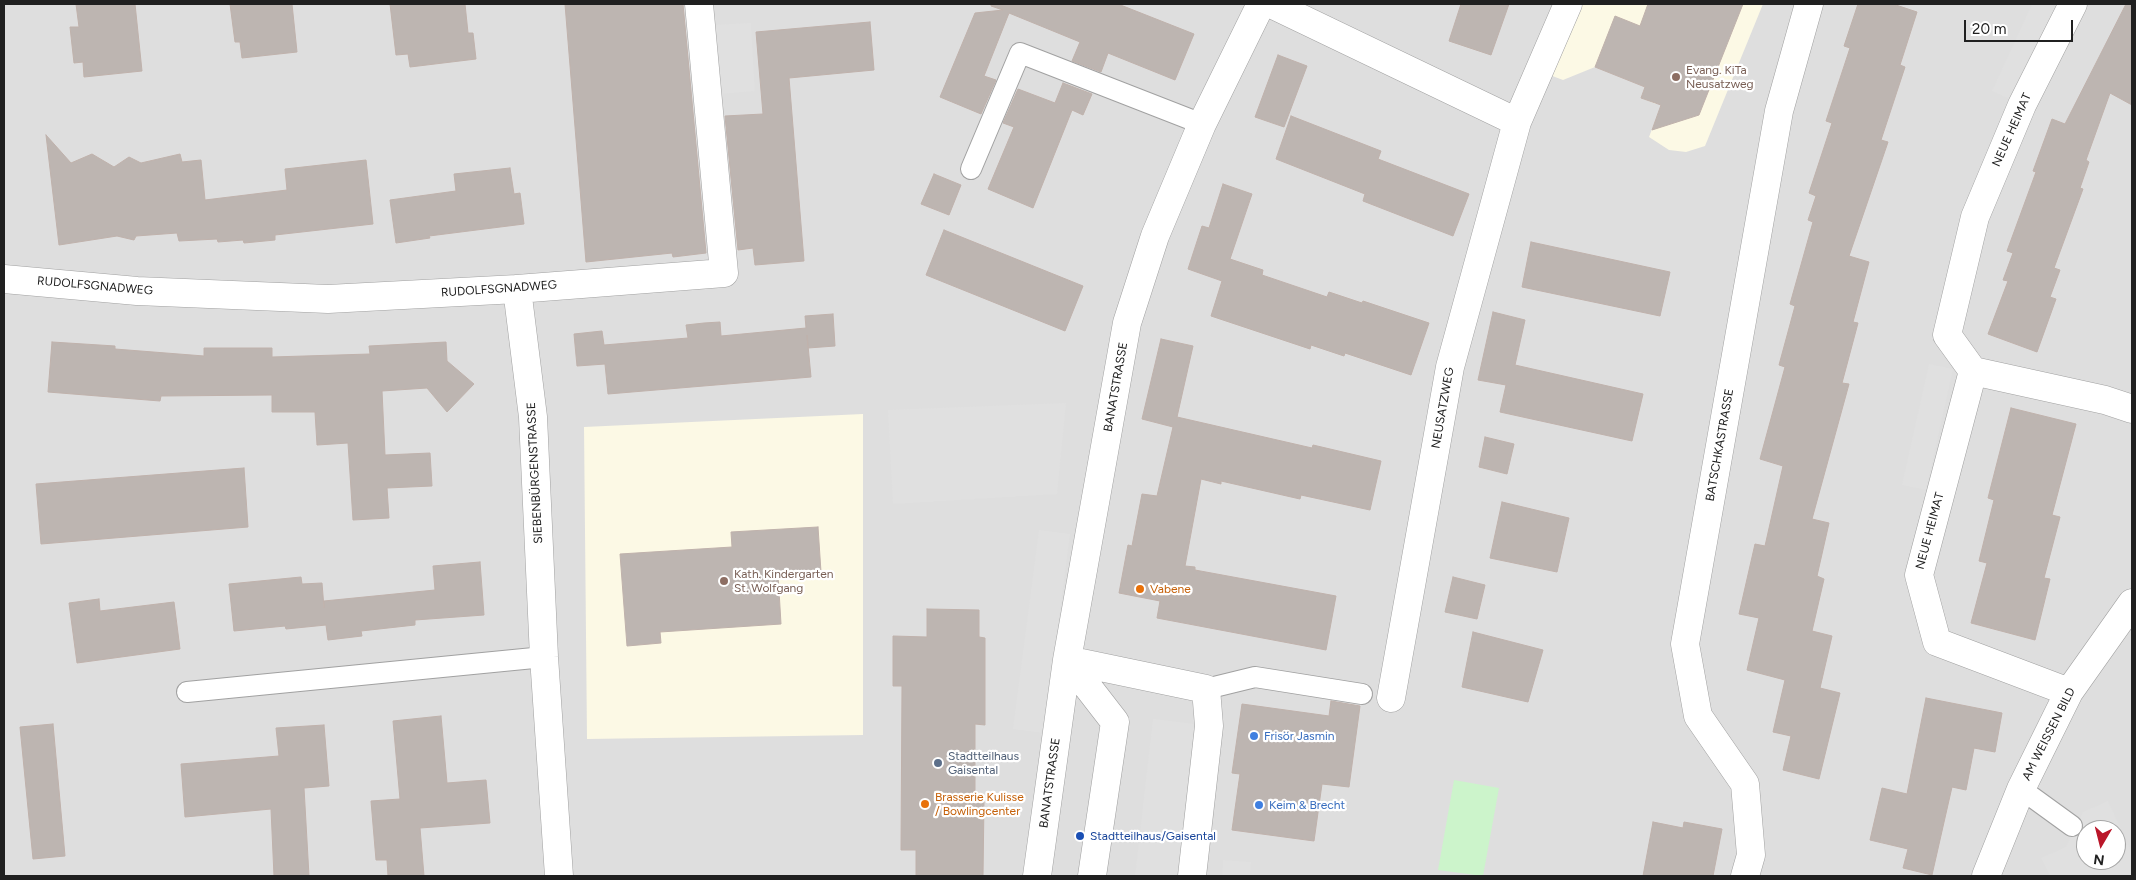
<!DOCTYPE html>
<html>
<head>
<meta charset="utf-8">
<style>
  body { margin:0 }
  #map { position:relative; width:2136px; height:880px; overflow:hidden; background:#f0ece8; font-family:Figtree,sans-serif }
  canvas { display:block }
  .frame { position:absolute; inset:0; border:5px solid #202020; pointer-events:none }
  .north { position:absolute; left:2076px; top:820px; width:50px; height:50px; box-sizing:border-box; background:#fff; border:1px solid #a6a6a6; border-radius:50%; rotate:188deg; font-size:14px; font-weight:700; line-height:20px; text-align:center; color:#202020 }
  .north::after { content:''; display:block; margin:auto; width:18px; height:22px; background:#ba1629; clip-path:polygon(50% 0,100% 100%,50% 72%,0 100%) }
  .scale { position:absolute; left:1964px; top:20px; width:109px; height:22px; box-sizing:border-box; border:2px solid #202020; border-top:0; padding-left:6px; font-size:15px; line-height:18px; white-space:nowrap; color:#202020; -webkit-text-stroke:4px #fff; paint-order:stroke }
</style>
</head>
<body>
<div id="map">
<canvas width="2136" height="880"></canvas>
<div class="frame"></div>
<div class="north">N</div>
<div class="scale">20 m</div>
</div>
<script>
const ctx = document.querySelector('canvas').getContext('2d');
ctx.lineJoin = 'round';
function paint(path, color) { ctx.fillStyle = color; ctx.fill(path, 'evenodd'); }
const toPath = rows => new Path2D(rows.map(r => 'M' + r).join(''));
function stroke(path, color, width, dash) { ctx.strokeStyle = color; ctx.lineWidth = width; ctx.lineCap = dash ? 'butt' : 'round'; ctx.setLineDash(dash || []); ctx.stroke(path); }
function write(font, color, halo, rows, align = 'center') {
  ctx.font = font + ' Figtree,sans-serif'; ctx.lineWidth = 4.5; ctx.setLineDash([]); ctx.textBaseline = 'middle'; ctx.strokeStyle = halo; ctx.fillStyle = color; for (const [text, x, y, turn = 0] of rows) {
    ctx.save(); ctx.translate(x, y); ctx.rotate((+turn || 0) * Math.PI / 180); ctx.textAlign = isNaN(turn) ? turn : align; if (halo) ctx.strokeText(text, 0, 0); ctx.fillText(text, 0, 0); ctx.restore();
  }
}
paint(toPath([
  [4,4,2132,4,2132,876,4,876],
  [2086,830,2116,830,2116,860,2086,860]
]), '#dedede');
paint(toPath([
  [1577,4,1763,4,1705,146,1686,152,1669,150,1649,137,1665,95,1660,93,1656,104,1641,98,1645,87,1595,67,1563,80,1547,74],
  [863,414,863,735,587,739,584,427]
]), '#fcf9e5');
paint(toPath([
  [1454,780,1499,788,1483,876,1438,870]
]), '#ccf4cb');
paint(toPath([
  [2032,4,2062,4,2016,102,1992,91],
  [751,23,755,91,718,94,714,25],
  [1929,364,1953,369,1926,490,1902,485],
  [1066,403,1057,494,893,504,888,410],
  [1039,530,1070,534,1044,733,1013,729],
  [1153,719,1209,726,1192,876,1135,876],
  [2108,801,2132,853,2132,876,2050,876,2041,858,2066,847,2083,812],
  [2086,830,2116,830,2116,860,2086,860],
  [1223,860,1251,862,1250,876,1222,876]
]), '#e0e0e0');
const building = toPath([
  [76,4,135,4,142,71,84,77,83,62,74,63,70,27,79,27,76,4],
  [230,4,292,4,297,52,242,58,240,42,235,42,230,4],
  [390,4,465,4,468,33,473,33,476,59,410,67,408,54,396,55,390,4],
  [565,4,683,4,706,253,673,257,672,253,586,262,565,4],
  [991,4,1118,4,1194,34,1175,80,1108,53,1101,72,1072,61,1080,42,1009,13,984,76,996,80,981,114,940,97,975,13,1003,10,991,6,991,4],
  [1461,4,1509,4,1491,55,1449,41,1461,4],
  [1648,4,1743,4,1699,115,1652,130,1661,105,1641,98,1645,87,1595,67,1615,16,1640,26,1648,4],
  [1858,4,1893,4,1917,12,1900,65,1905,67,1881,140,1888,142,1849,256,1869,262,1853,322,1858,323,1842,383,1849,384,1812,519,1829,523,1817,576,1824,579,1812,631,1832,636,1820,688,1840,693,1819,779,1783,770,1791,736,1773,732,1785,680,1747,670,1759,618,1739,614,1755,544,1765,546,1783,466,1760,459,1785,367,1779,365,1795,306,1790,304,1813,222,1808,220,1816,196,1809,193,1832,123,1826,121,1850,48,1844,46,1858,4],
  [2126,4,2132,4,2132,105,2110,93,2086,160,2089,162,2080,188,2083,189,2054,268,2060,270,2050,297,2056,299,2037,352,1988,334,2008,281,2003,280,2013,253,2007,251,2036,172,2033,171,2052,119,2065,124,2126,4],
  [870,22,874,70,789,78,804,261,755,265,753,248,738,250,725,116,763,114,756,32,870,22],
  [1278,55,1307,66,1284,127,1255,117,1278,55],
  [1063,83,1092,94,1083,115,1072,110,1033,208,988,189,1014,127,1003,123,1018,89,1055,103,1063,83],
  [1291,116,1381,151,1378,159,1469,194,1453,236,1363,201,1365,194,1276,159,1291,116],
  [46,135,71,163,92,154,114,167,129,157,141,163,180,154,182,162,201,160,205,200,287,190,285,169,366,160,373,224,275,235,275,240,244,243,243,240,218,242,217,239,179,241,177,233,136,236,134,240,117,236,59,245,46,135],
  [510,168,514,194,520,193,524,224,429,236,430,238,396,243,390,200,456,191,454,174,510,168],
  [934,174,961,185,949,215,921,204,934,174],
  [1223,184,1252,194,1230,259,1263,270,1262,275,1327,297,1329,292,1362,303,1363,301,1429,323,1411,375,1345,353,1344,356,1311,345,1310,349,1211,316,1222,281,1188,269,1202,226,1209,228,1223,184],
  [944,230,1083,286,1065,331,926,275,944,230],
  [1531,242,1670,272,1660,316,1522,287,1531,242],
  [1493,312,1525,320,1515,365,1643,394,1632,441,1500,412,1506,385,1478,380,1493,312],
  [833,314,835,346,808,348,807,335,811,377,608,394,605,364,577,366,574,334,602,331,604,345,688,338,686,325,704,323,720,322,721,336,806,328,805,316,833,314],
  [1161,339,1193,346,1177,417,1312,448,1313,445,1381,461,1370,510,1301,495,1300,499,1221,481,1221,484,1201,479,1185,566,1195,567,1195,570,1336,596,1326,650,1157,618,1160,601,1119,593,1128,545,1132,546,1142,494,1157,496,1173,427,1142,419,1161,339],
  [52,342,115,346,115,349,204,356,204,348,272,348,272,357,370,354,369,346,446,342,447,361,474,384,447,412,427,388,382,391,385,455,430,453,432,486,387,488,389,518,353,520,348,443,317,445,315,412,272,412,272,395,161,396,160,401,48,392,52,342],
  [2011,408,2076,424,2052,515,2060,517,2044,578,2050,579,2035,640,1971,623,1987,563,1979,561,1994,500,1988,498,2011,408],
  [1485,437,1514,444,1507,474,1479,467,1485,437],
  [244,468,248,527,41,544,36,484,244,468],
  [1502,502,1569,518,1557,572,1490,558,1502,502],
  [818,527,821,572,778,574,781,624,660,632,661,643,627,646,620,554,732,547,731,532,818,527],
  [480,562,484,615,415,620,415,625,361,631,362,636,328,640,326,625,286,629,285,626,234,631,229,584,301,577,302,584,322,583,324,608,324,601,435,590,433,566,480,562],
  [1453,577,1485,585,1477,619,1445,612,1453,577],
  [99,599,100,611,174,602,180,649,77,663,69,603,99,599],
  [927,609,979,610,979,637,985,638,985,725,975,724,975,800,984,800,983,876,916,876,916,850,901,850,902,686,893,686,893,636,927,637,927,609],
  [1473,632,1543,650,1528,702,1462,687,1473,632],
  [1926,698,2002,713,1995,752,1974,748,1966,790,1952,787,1932,875,1903,868,1908,849,1870,840,1882,788,1907,794,1926,698],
  [1331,701,1360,706,1349,787,1322,784,1314,841,1232,830,1240,774,1232,773,1242,704,1329,716,1331,701],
  [441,716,447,783,486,780,490,823,420,828,424,876,388,876,387,860,376,860,371,801,400,799,393,721,441,716],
  [53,724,65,856,33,859,20,727,53,724],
  [324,725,329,786,304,788,309,876,274,876,271,809,185,817,181,764,279,756,276,728,324,725],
  [1653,822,1683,828,1684,822,1722,829,1713,876,1643,876,1653,822]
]);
paint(building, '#bdb5b1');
stroke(building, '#c0b2ac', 1);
const service = toPath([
  [971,169,1020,53,1202,124],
  [1206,689,1255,677,1362,694],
  [187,692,544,657],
  [2021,789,2072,826]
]);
const minor = toPath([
  [1271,4,1517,122],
  [4,279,137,291,328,299,517,289,724,273,699,4],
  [517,289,533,417,544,657,559,876],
  [1973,371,2105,400,2132,409],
  [1067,660,1206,689,1209,726,1192,876],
  [1067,660,1115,722,1092,876],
  [2069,692,1937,642,1919,575,1973,371,1947,335,1975,217,2022,105,2073,4],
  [1391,698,1450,367,1517,122,1568,4],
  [1037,876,1067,660,1127,323,1155,236,1202,124,1261,4],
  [1745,876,1751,855,1745,784,1698,716,1685,644,1779,111,1809,4],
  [1986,876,2021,789,2069,692,2132,603]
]);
stroke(service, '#a1a1a1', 22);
stroke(minor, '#a1a1a1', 29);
stroke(service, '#fff', 20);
stroke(minor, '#fff', 28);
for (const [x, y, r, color] of [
  [1676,77,5,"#8d6e63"],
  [724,581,5,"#8d6e63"],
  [1140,589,5,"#e8710a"],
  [1254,736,5,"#3f7fe0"],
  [938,763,5,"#5c6f8a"],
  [925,804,5,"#e8710a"],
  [1259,805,5,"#3f7fe0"],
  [1080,836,5,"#1a4fb4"]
]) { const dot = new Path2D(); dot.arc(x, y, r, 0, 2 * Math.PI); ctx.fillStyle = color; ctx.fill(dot); stroke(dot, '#fff', 2); }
write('12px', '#785e54', '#fff', [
  ["Evang. KiTa",1686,70],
  ["Neusatzweg",1686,84],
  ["Kath. Kindergarten",734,574],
  ["St. Wolfgang",734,588]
], 'left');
write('12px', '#202020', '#fff', [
  ["NEUE HEIMAT",2012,130,-66],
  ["RUDOLFSGNADWEG",95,286,5],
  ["RUDOLFSGNADWEG",499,289,-4],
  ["BANATSTRASSE",1116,387,-80],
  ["NEUSATZWEG",1443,408,-80],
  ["BATSCHKASTRASSE",1720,445,-80],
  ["SIEBENBÜRGENSTRASSE",535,473,-93],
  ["NEUE HEIMAT",1930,531,-75],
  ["AM WEISSEN BILD",2049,734,-63],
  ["BANATSTRASSE",1050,783,-82]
]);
write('12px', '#c56008', '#fff', [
  ["Vabene",1150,589],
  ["Brasserie Kulisse",935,797],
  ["/ Bowlingcenter",935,811]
], 'left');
write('12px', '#366cbe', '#fff', [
  ["Frisör Jasmin",1264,736],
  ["Keim & Brecht",1269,805]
], 'left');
write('12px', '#4e5e75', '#fff', [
  ["Stadtteilhaus",948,756],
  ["Gaisental",948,770]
], 'left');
write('12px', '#164399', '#fff', [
  ["Stadtteilhaus/Gaisental",1090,836]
], 'left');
</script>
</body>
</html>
